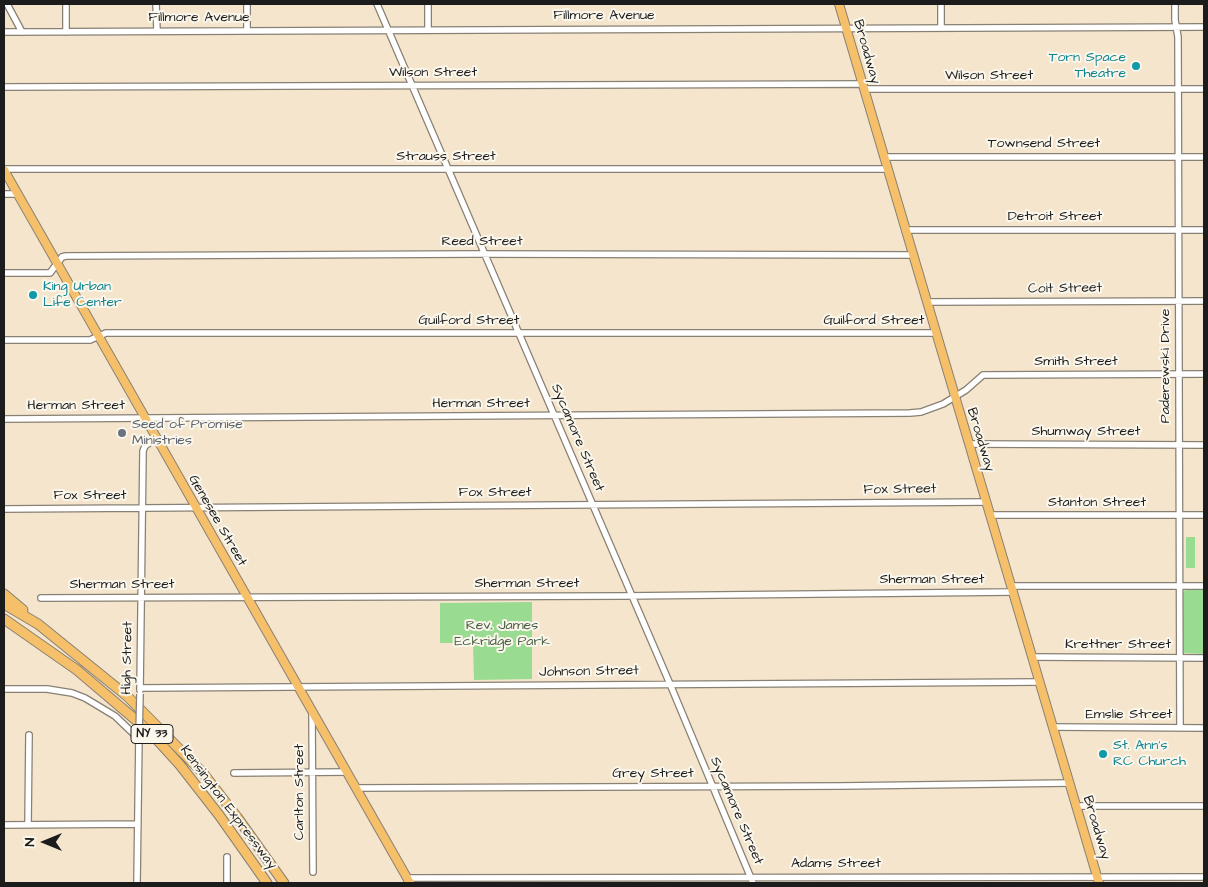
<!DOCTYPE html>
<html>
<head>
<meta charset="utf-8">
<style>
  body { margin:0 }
  #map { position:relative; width:1208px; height:887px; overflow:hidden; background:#f4e5cc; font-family:"Architects Daughter",sans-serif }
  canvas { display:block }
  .frame { position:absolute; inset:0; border:5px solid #1c1c1c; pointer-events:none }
  .north { position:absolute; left:20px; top:817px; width:50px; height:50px; -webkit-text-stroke:4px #fbf7ec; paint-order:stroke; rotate:270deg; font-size:14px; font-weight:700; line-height:20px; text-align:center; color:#1c1c1c }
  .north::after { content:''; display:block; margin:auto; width:18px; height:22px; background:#1c1c1c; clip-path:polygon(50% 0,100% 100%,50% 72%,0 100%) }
</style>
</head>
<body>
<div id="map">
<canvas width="1208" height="887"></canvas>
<div class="frame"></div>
<div class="north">N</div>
</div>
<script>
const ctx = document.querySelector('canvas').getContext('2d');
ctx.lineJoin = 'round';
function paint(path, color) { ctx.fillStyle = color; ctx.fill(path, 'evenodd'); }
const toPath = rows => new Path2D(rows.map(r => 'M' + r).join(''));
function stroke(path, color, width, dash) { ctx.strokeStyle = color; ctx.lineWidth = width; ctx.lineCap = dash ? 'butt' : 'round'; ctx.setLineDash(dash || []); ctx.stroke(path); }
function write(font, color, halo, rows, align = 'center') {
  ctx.font = font + ' "Architects Daughter",sans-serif'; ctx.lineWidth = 4; ctx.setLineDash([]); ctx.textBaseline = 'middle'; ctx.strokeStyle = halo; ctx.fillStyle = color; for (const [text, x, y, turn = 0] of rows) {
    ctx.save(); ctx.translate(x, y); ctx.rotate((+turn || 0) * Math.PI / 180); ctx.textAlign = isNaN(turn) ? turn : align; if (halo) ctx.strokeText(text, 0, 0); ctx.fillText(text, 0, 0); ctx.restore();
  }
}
paint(toPath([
  [1186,537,1195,537,1195,568,1186,568],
  [1186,590,1204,590,1204,654,1183,653,1183,593,1184,591],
  [532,602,532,679,474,680,473,643,440,643,440,603]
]), '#99db91');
const minor = toPath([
  [7,4,22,32],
  [66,4,66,32],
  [156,4,157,31],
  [247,4,247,31],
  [377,4,670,684,753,883],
  [428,4,428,30],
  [941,4,941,27],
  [1175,4,1175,20,1178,37,1180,728],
  [4,32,1204,27],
  [4,87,862,84],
  [864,89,1204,89],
  [884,157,1204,157],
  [4,169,887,169],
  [4,194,17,194],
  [905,230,1204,230],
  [4,273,50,273,62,257,66,256,475,254,913,255],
  [927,302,1204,301],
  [4,340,90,340,106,333,936,333],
  [4,419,910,413,921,412,943,404,966,390,983,375,1204,374],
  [969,444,1204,445],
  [4,509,986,502],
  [990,515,1204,515],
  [1011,586,1204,586],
  [41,598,622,596,1013,592],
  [1032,657,1204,658],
  [140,688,1039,682],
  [4,689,47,689,72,693,85,698,115,716,139,739],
  [140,690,143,451,145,446,156,438],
  [312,713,313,872],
  [1053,727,1204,728],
  [234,773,347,772],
  [356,788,841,786,1070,783],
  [1076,806,1204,806],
  [4,825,138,824],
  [28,825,29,735],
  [407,878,1204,877],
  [137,883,139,735],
  [227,883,227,857]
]);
const major = toPath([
  [839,4,1099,883],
  [4,170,410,883]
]);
const highway = toPath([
  [4,594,23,610],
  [4,604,38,624,127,696,203,773,237,817,284,883],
  [4,619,77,670,150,732,180,765,219,815,267,883]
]);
stroke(minor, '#888074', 8);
stroke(major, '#888074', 10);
stroke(highway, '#888074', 11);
stroke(minor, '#fff', 5.5);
stroke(major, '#f6c06b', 8);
stroke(highway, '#f6c06b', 9);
const minorBridge = toPath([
  [139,735,140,694]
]);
stroke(minorBridge, '#888074', 8, []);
stroke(minorBridge, '#fff', 5.5);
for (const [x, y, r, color] of [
  [1136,66,5,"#0f9aa8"],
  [33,295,5,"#0f9aa8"],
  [122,433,5,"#6b7280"],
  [1103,754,5,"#0f9aa8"]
]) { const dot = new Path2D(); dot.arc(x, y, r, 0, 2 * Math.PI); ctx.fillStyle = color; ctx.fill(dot); stroke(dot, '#fbf7ec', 2); }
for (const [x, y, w] of [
  [152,734,42]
]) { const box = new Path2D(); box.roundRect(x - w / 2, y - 9.5, w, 19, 4); ctx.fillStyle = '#fbf7ec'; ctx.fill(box); stroke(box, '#1c1c1c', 1); }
write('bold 12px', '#1c1c1c', null, [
  ["NY 33",152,734]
]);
write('14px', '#1c1c1c', '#fbf7ec', [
  ["Fillmore Avenue",604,16],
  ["Fillmore Avenue",199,18],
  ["Broadway",866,52,74],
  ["Wilson Street",433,73],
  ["Wilson Street",989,76],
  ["Townsend Street",1044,144],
  ["Strauss Street",446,157],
  ["Detroit Street",1055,217],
  ["Reed Street",482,242],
  ["Coit Street",1065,289,-1],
  ["Guilford Street",469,321],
  ["Guilford Street",874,321],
  ["Smith Street",1076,362],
  ["Paderewski Drive",1166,366,-90],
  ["Herman Street",481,404],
  ["Herman Street",76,406],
  ["Shumway Street",1086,432],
  ["Sycamore Street",577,438,67],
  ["Broadway",980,440,73],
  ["Fox Street",900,490,-1],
  ["Fox Street",495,493],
  ["Fox Street",90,496],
  ["Stanton Street",1097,503],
  ["Genesee Street",217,521,60],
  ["Sherman Street",932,580],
  ["Sherman Street",527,584],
  ["Sherman Street",122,585],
  ["Krettner Street",1118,645],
  ["High Street",128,658,-89],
  ["Johnson Street",589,672,-1],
  ["Emslie Street",1129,715],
  ["Grey Street",653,774],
  ["Carlton Street",300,792,-90],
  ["Kensington Expressway",228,808,53],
  ["Sycamore Street",736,811,67],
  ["Broadway",1096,828,73],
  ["Adams Street",836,864]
]);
write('14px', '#0d838f', '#fbf7ec', [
  ["Torn Space",1126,58,"right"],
  ["Theatre",1126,74,"right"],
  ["King Urban",43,287],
  ["Life Center",43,303],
  ["St. Ann's",1113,746],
  ["RC Church",1113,762]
], 'left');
write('14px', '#5b616d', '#fbf7ec', [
  ["Seed of Promise",132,425],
  ["Ministries",132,441]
], 'left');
write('14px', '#485f45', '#fbf7ec', [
  ["Rev. James",502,626],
  ["Eckridge Park",502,642]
]);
</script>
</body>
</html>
